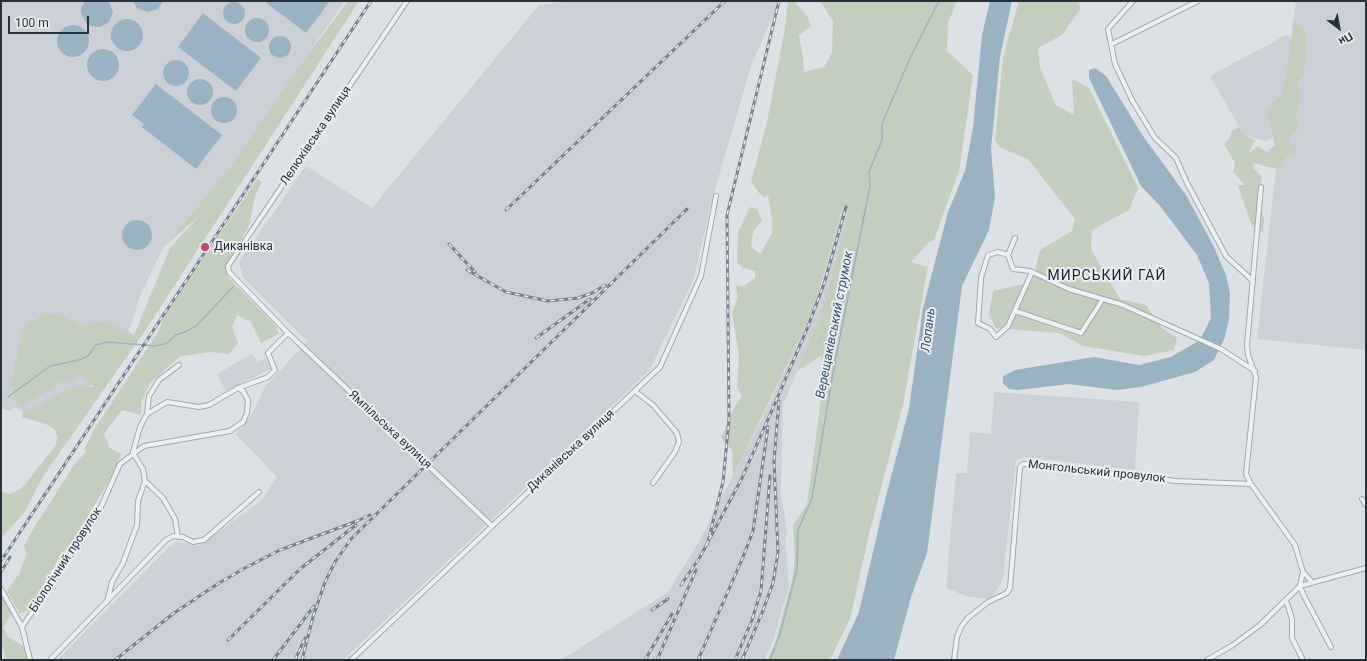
<!DOCTYPE html>
<html>
<head>
<meta charset="utf-8">
<style>
  body { margin:0 }
  #map { position:relative; width:1367px; height:661px; overflow:hidden; background:#dce1e5; font-family:Roboto,sans-serif }
  canvas { display:block }
  .frame { position:absolute; inset:0; border:2px solid #27313a; pointer-events:none }
  .north { position:absolute; left:1319px; top:8px; width:40px; height:40px; -webkit-text-stroke:3px #ebeff3; paint-order:stroke; rotate:148deg; font-size:11px; font-weight:700; line-height:16px; text-align:center; color:#27313a }
  .north::after { content:''; display:block; margin:auto; width:14px; height:18px; background:#27313a; clip-path:polygon(50% 0,100% 100%,50% 72%,0 100%) }
  .scale { position:absolute; left:8px; top:16px; width:81px; height:18px; box-sizing:border-box; border:2px solid #27313a; border-top:0; padding-left:5px; font-size:12px; line-height:14px; white-space:nowrap; color:#27313a; -webkit-text-stroke:3px #ebeff3; paint-order:stroke }
</style>
</head>
<body>
<div id="map">
<canvas width="1367" height="661"></canvas>
<div class="frame"></div>
<div class="north">Пн</div>
<div class="scale">100 m</div>
</div>
<script>
const ctx = document.querySelector('canvas').getContext('2d');
ctx.lineJoin = 'round';
function paint(path, color) { ctx.fillStyle = color; ctx.fill(path, 'evenodd'); }
const toPath = rows => new Path2D(rows.map(r => 'M' + r).join(''));
function stroke(path, color, width, dash) { ctx.strokeStyle = color; ctx.lineWidth = width; ctx.lineCap = dash ? 'butt' : 'round'; ctx.setLineDash(dash || []); ctx.stroke(path); }
function write(font, color, halo, rows, align = 'center') {
  ctx.font = font + ' Roboto,sans-serif'; ctx.lineWidth = 4; ctx.setLineDash([]); ctx.textBaseline = 'middle'; ctx.strokeStyle = halo; ctx.fillStyle = color; for (const [text, x, y, turn = 0] of rows) {
    ctx.save(); ctx.translate(x, y); ctx.rotate((+turn || 0) * Math.PI / 180); ctx.textAlign = isNaN(turn) ? turn : align; if (halo) ctx.strokeText(text, 0, 0); ctx.fillText(text, 0, 0); ctx.restore();
  }
}
paint(toPath([
  [1,1,345,1,314,45,235,162,163,248,140,296,128,334,105,368,71,408,37,417,13,407,10,411,1,409],
  [573,1,780,1,752,63,713,196,693,281,649,371,343,660,57,660,170,546,177,542,199,546,262,500,277,477,236,434,252,414,265,387,307,341,243,278,239,262,306,166,372,208,539,5],
  [1296,1,1366,1,1366,350,1257,339,1280,133,1266,141,1244,135,1210,76,1286,35,1291,38],
  [843,205,849,208,822,311,783,405,781,496,787,530,785,539,789,586,773,641,764,660,561,660,668,592,700,540,760,423,817,302],
  [252,354,258,362,265,358,271,369,226,391,217,374],
  [994,392,1139,402,1135,470,1025,457,1016,460,1003,579,992,599,969,597,946,588,956,473,967,473,970,432,991,434]
]), '#cbd0d6');
paint(toPath([
  [348,1,359,1,149,325,42,478,24,513,1,538,1,492,10,494,22,488,55,446,58,437,54,429,48,425,22,417,23,411,38,406,69,388,92,387,93,385,86,384,85,378,79,376,70,381,61,382,22,407,16,402,13,389,10,385,22,335,27,323,35,321,40,316,48,313,65,317,79,325,106,321,134,335,170,248,200,215,163,248,233,164,300,65],
  [788,1,794,1,807,16,811,26,799,35,803,57,804,72,824,67,832,52,833,21,820,1,957,1,948,23,947,51,973,75,959,171,934,240,929,242,911,262,928,267,903,404,869,534,850,619,830,660,767,660,775,643,792,580,795,557,793,525,807,505,824,374,821,356,797,371,822,311,849,208,843,205,814,309,733,476,732,450,721,438,734,408,742,396,737,387,739,355,732,312,738,298,736,285,742,287,755,278,755,271,743,268,737,262,738,232,750,207,757,209,762,221,753,232,751,247,761,254,772,232,772,220,768,195,765,198,759,193,751,182,767,122,784,34],
  [1019,1,1078,1,1081,8,1062,35,1038,48,1040,68,1056,105,1074,115,1072,79,1089,88,1138,188,1129,210,1092,230,1091,249,1120,299,1146,305,1162,328,1177,338,1174,350,1144,356,1083,346,1059,333,996,328,989,314,993,291,1032,282,1040,250,1072,231,1075,219,1028,159,1001,148,995,141,1003,57],
  [1294,19,1307,35,1304,74,1297,85,1302,96,1296,116,1298,121,1298,129,1290,137,1289,143,1291,145,1296,146,1296,150,1294,155,1286,157,1282,169,1268,167,1253,163,1254,169,1262,177,1257,202,1264,218,1263,232,1253,226,1250,221,1238,185,1245,185,1233,172,1235,163,1224,144,1229,139,1232,131,1239,127,1244,135,1255,140,1249,153,1258,146,1267,152,1275,145,1267,112,1273,102,1282,96,1289,58],
  [257,179,262,182,255,195,250,223,226,270,229,278,277,327,279,334,261,343,251,322,237,315,232,327,238,343,229,354,210,352,181,356,150,383,141,403,141,415,122,410,104,434,110,448,121,454,110,479,77,535,57,561,29,610,20,614,7,591,19,574,27,553,24,546,35,526,76,462,87,451,84,450,93,431,158,332,166,314],
  [1,593,12,613,3,627,8,637,27,648,30,660,6,660,1,640]
]), '#c4cebe');
paint(toPath([
  [85,1,109,1,113,13,109,22,100,27,90,26,86,23,81,13,81,8],
  [133,1,163,1,158,9,147,12,137,8],
  [264,1,330,1,306,33],
  [990,1,1012,1,1000,57,991,149,995,197,989,230,962,286,927,553,911,597,894,660,837,660,859,612,886,496,909,409,923,308,948,212,965,171,973,128,982,35],
  '223 13a11 11 0 1 1 22 0a11 11 0 1 1-22 0Z',
  [203,13,261,58,236,91,178,47],
  '245 30a12 12 0 1 1 24 0a12 12 0 1 1-24 0Z',
  '111 35a16 16 0 1 1 32 0a16 16 0 1 1-32 0Z',
  '57 41a16 16 0 1 1 32 0a16 16 0 1 1-32 0Z',
  '269 47a11 11 0 1 1 22 0a11 11 0 1 1-22 0Z',
  '87 65a16 16 0 1 1 32 0a16 16 0 1 1-32 0Z',
  '163 73a13 13 0 1 1 26 0a13 13 0 1 1-26 0Z',
  [1095,68,1106,76,1143,136,1186,195,1214,247,1226,275,1230,293,1229,318,1225,337,1214,360,1195,372,1141,387,1117,390,1069,384,1018,390,1009,389,1003,383,1003,376,1015,370,1094,357,1139,365,1171,357,1200,340,1211,318,1209,283,1197,255,1160,206,1141,186,1089,78,1089,70],
  '187 92a13 13 0 1 1 26 0a13 13 0 1 1-26 0Z',
  [156,84,222,135,196,169,142,127,144,124,132,115],
  '211 110a13 13 0 1 1 26 0a13 13 0 1 1-26 0Z',
  '122 235a15 15 0 1 1 30 0a15 15 0 1 1-30 0Z'
]), '#9ab3c2');
stroke(toPath([
  [8,397,50,366,79,360,88,356,96,345,107,342,156,346,167,343,176,335,185,332,196,326,233,287],
  [770,660,780,634,797,569,798,530,812,498,834,367,870,186,869,172,882,140,882,124,910,58,939,1]
]), '#9ab3c2', 1.5);
const street = toPath([
  [407,1,228,266,229,272,288,333,492,526],
  [1133,1,1108,29,1115,64,1132,100,1155,138,1176,158,1186,181,1226,256,1253,281],
  [1112,44,1198,1],
  [1261,187,1247,345,1248,355,1256,377,1246,474,1251,484,1295,545,1303,572,1300,586,1303,594,1331,647],
  [1015,238,1008,255,1013,269,1030,271,1069,289,1123,305,1221,349,1255,371],
  [1008,255,998,252,988,255,981,278,978,323,990,329,996,337,1008,326,1032,272],
  [1015,311,1081,333,1103,299],
  [635,391,653,405,677,433,679,442,675,452,653,483],
  [147,414,149,396,159,380,179,365],
  [133,452,140,427,147,414,167,402,199,407,209,405,238,388,268,377,275,370,268,353,288,333],
  [145,481,163,498,175,519,178,537],
  [1362,499,1366,505],
  [1303,572,1312,582],
  [1,589,22,627,30,660],
  [1286,600,1292,619,1292,638,1303,660],
  [107,602,112,582,123,563,137,525,138,501,145,481,143,469,133,453],
  [22,627,97,516,120,464,144,446,230,431,243,422,247,413,248,400,243,391,238,388],
  [50,660,166,540,173,536,183,537,193,542,204,540,259,492],
  [351,660,660,367,701,276,716,196],
  [954,660,957,637,961,627,968,618,988,602,1007,593,1010,588,1020,467,1023,464,1030,464,1176,481,1251,484],
  [1207,660,1233,645,1260,625,1300,586,1366,568]
]);
stroke(street, '#a2a9ae', 6);
stroke(street, '#eef1f4', 4);
const rail = toPath([
  [506,210,725,1],
  [449,244,475,272],
  [467,270,506,292,548,301,578,298,592,293,605,285],
  [536,338,590,299],
  [707,545,723,482,729,419,727,215,779,1],
  [1,561,371,1],
  [1,572,10,557],
  [681,585,700,557,742,478,769,417,807,329,824,284,846,207],
  [652,610,668,599],
  [228,640,300,569,356,525],
  [115,660,174,613,219,583,245,568,280,550,357,521,370,515],
  [273,660,314,606],
  [295,660,305,638],
  [302,660,313,617,325,582,335,562,351,539,687,209],
  [645,660,672,614],
  [657,660,696,570],
  [698,660,743,557,753,531,768,427],
  [735,660,752,620,761,591,770,476],
  [742,660,762,613,773,583,778,552,774,461,779,401]
]);
stroke(rail, '#77828d', 3);
stroke(rail, '#ebeff3', 1.5, [4.5]);
for (const [x, y, r, color] of [
  [205,247,5,"#c04b6d"]
]) { const dot = new Path2D(); dot.arc(x, y, r, 0, 2 * Math.PI); ctx.fillStyle = color; ctx.fill(dot); stroke(dot, '#ebeff3', 1.5); }
write('12px', '#27313a', '#ebeff3', [
  ["Лелюківська вулиця",316,136,-56],
  ["Ямпільська вулиця",390,430,43],
  ["Диканівська вулиця",571,451,-43],
  ["Монгольський провулок",1097,472,6],
  ["Біологічний провулок",66,560,-57]
]);
write('12px', '#27313a', '#ebeff3', [
  ["Диканівка",214,247]
], 'left');
write('italic 13px', '#365469', '#ebeff3', [
  ["Верещаківський струмок",835,325,-79],
  ["Лопань",929,330,-83]
]);
ctx.letterSpacing = '1px';
write('14px', '#1a222a', '#ebeff3', [
  ["МИРСЬКИЙ ГАЙ",1107,276]
]);
ctx.letterSpacing = '0px';
</script>
</body>
</html>
